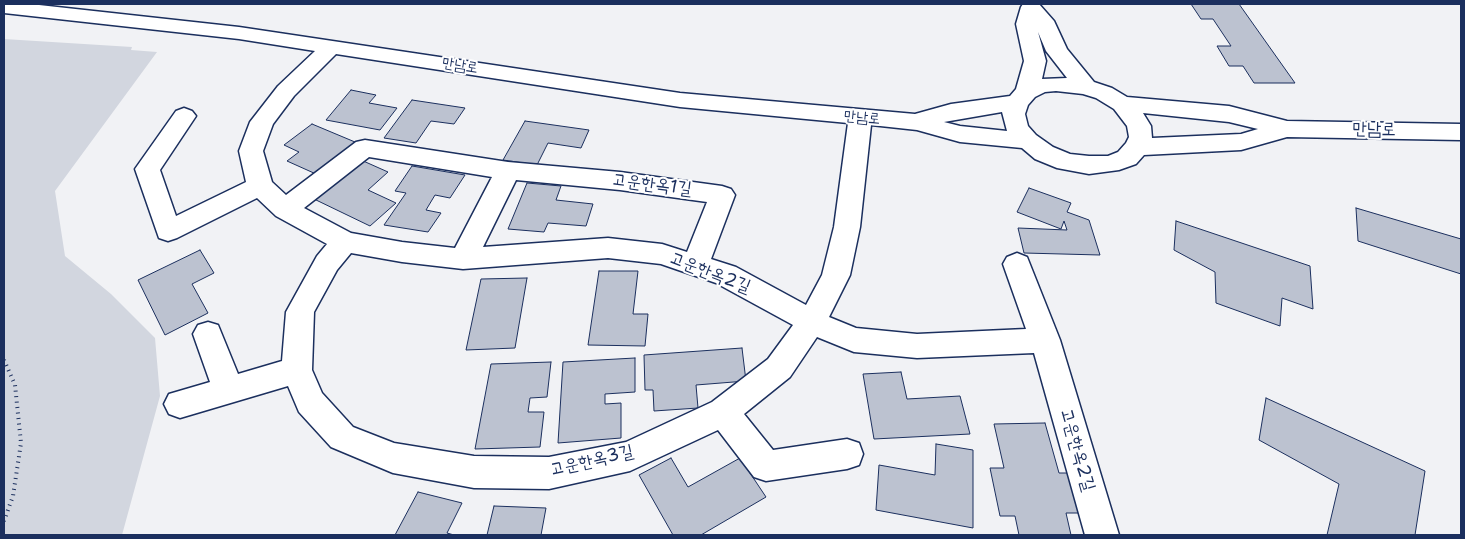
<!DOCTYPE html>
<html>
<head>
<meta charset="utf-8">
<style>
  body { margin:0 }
  #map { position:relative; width:1465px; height:539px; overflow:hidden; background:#f1f2f5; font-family:"Shantell Sans",sans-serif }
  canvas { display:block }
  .frame { position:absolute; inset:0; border:5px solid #1b2f5e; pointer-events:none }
</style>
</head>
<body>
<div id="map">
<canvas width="1465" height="539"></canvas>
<div class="frame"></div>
</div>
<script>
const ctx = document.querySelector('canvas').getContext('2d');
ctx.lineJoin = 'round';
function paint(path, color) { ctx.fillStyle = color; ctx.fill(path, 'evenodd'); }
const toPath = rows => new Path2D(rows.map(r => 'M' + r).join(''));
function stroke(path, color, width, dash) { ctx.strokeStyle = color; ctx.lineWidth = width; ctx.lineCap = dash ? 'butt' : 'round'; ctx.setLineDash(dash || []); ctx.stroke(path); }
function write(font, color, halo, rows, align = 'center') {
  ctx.font = font + ' "Shantell Sans","Poor Story",sans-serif'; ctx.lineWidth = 4; ctx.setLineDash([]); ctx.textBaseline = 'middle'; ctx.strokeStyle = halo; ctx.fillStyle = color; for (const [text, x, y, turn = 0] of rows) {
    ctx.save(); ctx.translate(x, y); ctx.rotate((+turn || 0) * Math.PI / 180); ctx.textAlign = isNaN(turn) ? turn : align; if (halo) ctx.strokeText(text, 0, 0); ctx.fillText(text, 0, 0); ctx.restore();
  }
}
paint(toPath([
  [4,39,132,47,131,50,157,52,55,191,65,256,111,294,155,338,160,396,122,535,4,535]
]), '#d2d6df');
const building = toPath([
  [1191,4,1239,4,1295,83,1254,83,1243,66,1229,66,1217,46,1231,46,1213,19,1201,19,1191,4],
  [351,90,376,95,369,103,397,108,380,130,326,120,351,90],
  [412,100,465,108,454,124,431,121,416,143,384,138,412,100],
  [525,121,589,130,581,148,548,143,537,165,503,160,525,121],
  [312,124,355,142,316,174,287,161,299,152,284,145,312,124],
  [361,160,388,172,368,190,396,203,370,226,314,199,361,160],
  [412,166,465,175,450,198,435,195,426,210,441,213,428,232,384,225,406,193,395,191,412,166],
  [527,183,561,186,556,200,593,204,586,226,548,223,544,232,508,229,527,183],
  [1029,188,1071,203,1067,212,1089,220,1100,255,1024,253,1018,228,1067,230,1064,221,1061,229,1017,212,1029,188],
  [1356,208,1461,239,1461,274,1358,241,1356,208],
  [1176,221,1310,266,1313,309,1282,298,1280,326,1216,303,1215,272,1174,250,1176,221],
  [200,250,214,273,192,284,208,313,165,335,138,280,200,250],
  [599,271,638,271,633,314,648,314,645,346,588,345,599,271],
  [527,278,515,348,466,350,481,279,527,278],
  [742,348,746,381,696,385,698,408,654,411,653,390,645,390,644,355,742,348],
  [635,358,635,392,605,394,605,404,621,403,621,438,558,443,563,362,635,358],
  [551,362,547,397,530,398,528,412,544,412,540,447,475,449,491,364,551,362],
  [901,372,907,399,960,396,970,434,874,439,863,374,901,372],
  [1266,398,1425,471,1415,535,1327,535,1339,484,1259,440,1266,398],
  [1045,423,1059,473,1078,473,1089,513,1066,513,1071,535,1019,535,1015,516,1000,516,990,468,1004,468,994,424,1045,423],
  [936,444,973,450,973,528,876,510,879,465,935,475,936,444],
  [671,458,688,487,740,458,766,497,701,535,673,535,639,475,671,458],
  [418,492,462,503,447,533,454,535,395,535,418,492],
  [494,506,546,508,541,535,487,535,494,506]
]);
paint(building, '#bcc2d0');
stroke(building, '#1b2f5e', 1);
const minor = toPath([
  [4,4,30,4,239,27,680,93,915,114,951,104,1010,96,1016,89,1024,61,1016,24,1021,7,1023,4,1039,4,1054,21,1067,49,1094,82,1112,88,1127,97,1229,106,1287,121,1461,124,1461,140,1287,137,1241,150,1144,155,1136,164,1119,170,1089,174,1057,168,1035,159,1022,148,960,142,917,130,871,125,860,227,850,275,829,317,856,328,917,334,1026,329,1003,264,1007,257,1017,253,1027,257,1060,340,1119,535,1085,535,1034,353,917,358,854,352,817,337,790,377,744,414,773,450,847,439,859,443,863,454,859,465,847,469,766,481,754,477,718,430,630,471,549,489,474,488,393,473,331,447,299,412,288,386,180,418,169,414,164,404,169,394,210,382,193,334,198,325,208,322,218,325,238,374,282,361,286,312,317,256,327,244,276,216,257,198,177,238,168,241,159,238,135,169,176,111,184,108,192,111,196,116,160,170,176,216,246,182,239,151,250,122,278,86,315,51,239,39,4,13,4,4],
  [1038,32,1046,51,1067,78,1042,79,1046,61,1038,32],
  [336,54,680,107,848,123,834,227,822,275,806,305,736,267,711,259,735,195,731,189,722,186,620,172,508,162,365,140,356,142,286,195,272,182,263,151,273,124,294,96,336,54],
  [1056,91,1083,94,1096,98,1114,109,1127,126,1129,137,1126,143,1118,152,1108,156,1089,156,1070,154,1053,147,1036,135,1028,126,1025,114,1028,105,1035,97,1045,92,1056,91],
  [1002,112,1007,131,960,126,944,122,1002,112],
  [1143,113,1229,122,1258,129,1241,134,1152,138,1151,126,1143,113],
  [369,157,492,177,455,248,402,242,351,233,304,208,369,157],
  [516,180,620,190,707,202,687,252,662,244,608,238,483,247,516,180],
  [351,253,402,262,463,269,608,258,661,264,716,283,793,325,768,359,712,402,626,442,549,457,474,456,394,443,353,427,322,393,312,370,314,312,337,270,351,253]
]);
stroke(minor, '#1b2f5e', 3);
stroke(toPath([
  [4,360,15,385,21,443,13,496,4,521]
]), '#1b2f5e', 4, [1, 4.5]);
paint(minor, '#fff');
write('15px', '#1b2f5e', '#fff', [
  ["만남로",460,66,9],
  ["만남로",862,118,5]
]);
write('18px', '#1b2f5e', '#fff', [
  ["만남로",1374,130,1],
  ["고운한옥1길",652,185,7],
  ["고운한옥2길",710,273,21],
  ["고운한옥2길",1077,450,74],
  ["고운한옥3길",592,461,-13]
]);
</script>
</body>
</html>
